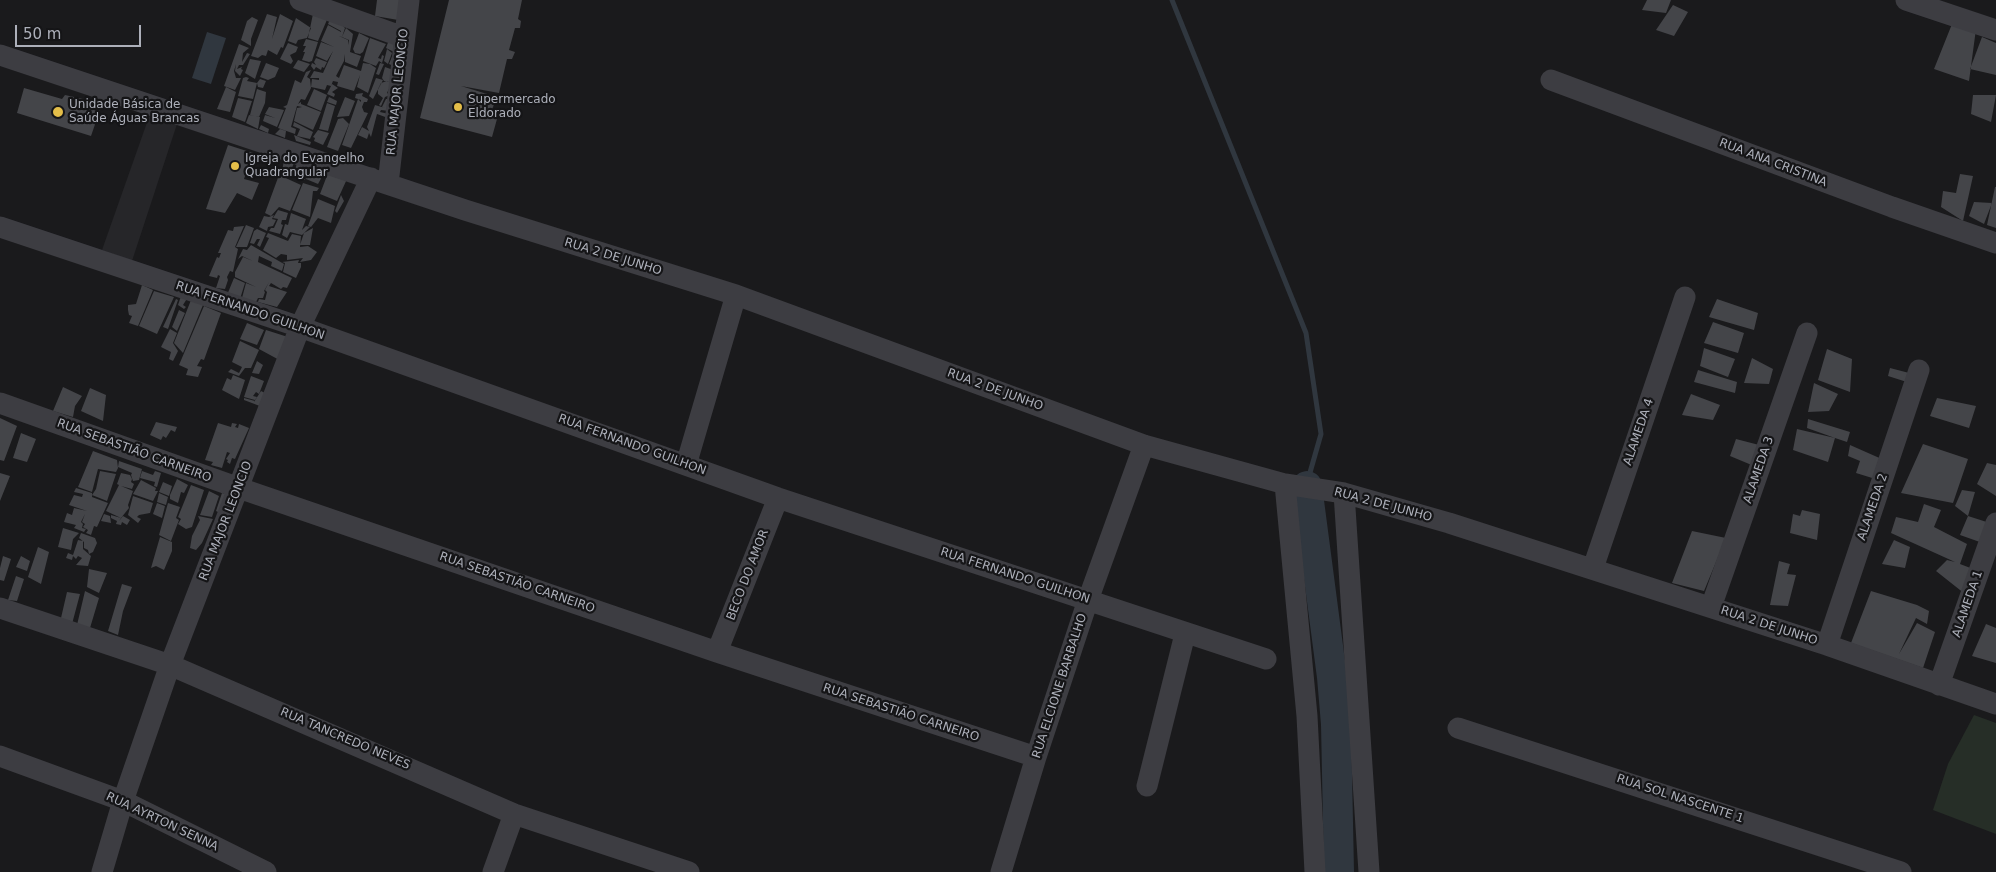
<!DOCTYPE html>
<html>
<head>
<meta charset="utf-8">
<style>
  body { margin:0 }
  #map { position:relative; width:1996px; height:872px; overflow:hidden; background:#1a1a1c; font-family:"DejaVu Sans",sans-serif }
  canvas { display:block }
  .scale { position:absolute; left:15px; top:25px; width:126px; height:22px; box-sizing:border-box; border:2px solid #adb0ba; border-top:0; padding-left:6px; font-size:15px; line-height:18px; white-space:nowrap; color:#adb0ba; -webkit-text-stroke:4px #151517; paint-order:stroke }
</style>
</head>
<body>
<div id="map">
<canvas width="1996" height="872"></canvas>
<div class="scale">50 m</div>
</div>
<script>
const ctx = document.querySelector('canvas').getContext('2d');
ctx.lineJoin = 'round';
function paint(path, color) { ctx.fillStyle = color; ctx.fill(path, 'evenodd'); }
const toPath = rows => new Path2D(rows.map(r => 'M' + r).join(''));
function stroke(path, color, width, dash) { ctx.strokeStyle = color; ctx.lineWidth = width; ctx.lineCap = dash ? 'butt' : 'round'; ctx.setLineDash(dash || []); ctx.stroke(path); }
function write(font, color, halo, rows, align = 'center') {
  ctx.font = font + ' "DejaVu Sans",sans-serif'; ctx.lineWidth = 4.5; ctx.setLineDash([]); ctx.textBaseline = 'middle'; ctx.strokeStyle = halo; ctx.fillStyle = color; for (const [text, x, y, turn = 0] of rows) {
    ctx.save(); ctx.translate(x, y); ctx.rotate((+turn || 0) * Math.PI / 180); ctx.textAlign = isNaN(turn) ? turn : align; if (halo) ctx.strokeText(text, 0, 0); ctx.fillText(text, 0, 0); ctx.restore();
  }
}
paint(toPath([
  [150,114,177,124,132,261,102,250]
]), '#262629');
paint(toPath([
  [1974,715,1996,723,1996,834,1933,810,1948,764]
]), '#262e27');
paint(toPath([
  [207,32,226,38,211,84,192,78]
]), '#30373f');
stroke(toPath([
  [1172,0,1306,333,1321,434,1307,483]
]), '#30373f', 5);
stroke(toPath([
  [1307,486,1332,677,1336,724,1339,872]
]), '#30373f', 30);
paint(toPath([
  [377,0,407,0,404,21,375,16],
  [449,0,522,0,518,19,521,21,520,28,515,28,509,50,515,52,512,59,507,59,499,93,461,86,497,97,489,117,497,119,492,137,420,118],
  [1647,0,1671,0,1666,13,1642,10],
  [1673,5,1688,12,1674,36,1656,30],
  [314,9,329,15,318,41,308,38],
  [267,14,277,17,272,39,280,14,293,21,283,48,281,47,277,55,268,50,266,56,262,55,258,58,251,56],
  [332,15,345,28,342,37,339,36,348,40,348,45,349,40,342,37,346,28,353,34,350,52,361,56,357,67,345,62,345,54,344,61,336,76,339,78,344,65,361,71,363,63,370,64,376,68,368,93,357,87,360,75,354,91,337,86,338,82,333,81,331,86,327,85,325,90,311,87,312,79,319,80,319,78,310,78,314,71,323,73,333,51,327,61,316,56,321,42,334,47,321,41,328,25,341,32,341,31,328,24],
  [252,17,258,20,251,39,251,46,241,40,247,21],
  [296,18,311,28,307,38,298,40,296,44,288,41],
  [1952,24,1976,29,1969,81,1934,69],
  [359,33,369,38,363,52,360,54,355,53,353,49],
  [390,37,398,40,396,67,389,64,394,52,386,48],
  [1982,37,1996,43,1996,75,1970,69],
  [370,38,386,44,378,58,381,59,382,55,384,56,382,63,379,61,376,66,363,61],
  [306,39,318,42,312,61,309,62,302,60,305,52,303,52,306,46,303,46],
  [288,43,298,47,296,52,290,55,293,61,291,64,280,59],
  [239,44,249,48,243,53,242,62,247,53,250,54,243,65,239,65,237,69,242,67,241,69,243,70,240,76,235,71,236,64,234,71,236,78,241,78,235,90,224,86],
  [387,49,392,53,388,64,384,61],
  [316,58,327,62,324,68,322,67,321,70,316,67,314,70,311,66,312,63,316,65,314,62],
  [250,59,261,61,255,79,245,73],
  [298,60,310,64,304,72,293,68],
  [266,63,279,68,275,77,268,80,260,77],
  [380,63,384,64,379,75,376,74],
  [385,67,396,71,395,82,384,81,382,78],
  [311,70,307,77,310,79,311,88,305,100,301,99,298,104,301,102,301,104,321,112,313,130,294,121,297,108,302,107,297,106,291,127,296,129,295,134,278,128,286,108,283,107,287,105,295,80,301,83,306,72],
  [246,77,249,78,247,81,257,83,253,99,238,96,243,78],
  [376,78,383,80,373,99,369,96],
  [260,79,266,81,263,88,258,87,257,83],
  [387,81,392,82,387,93,390,95,385,97,381,106,379,105,383,98,378,94,378,89,381,83],
  [332,84,338,88,332,92,335,94,334,97,327,94],
  [226,87,236,92,230,112,217,109],
  [24,88,62,99,65,95,83,99,81,103,100,110,91,136,17,113],
  [257,89,266,92,265,103,259,117,250,115],
  [314,89,327,95,321,111,307,105],
  [363,93,362,96,368,99,367,102,364,102,362,107,364,112,368,113,351,148,342,145,358,99,361,102,361,100,355,98,356,94],
  [1973,95,1996,95,1991,122,1971,114],
  [329,97,337,101,336,105,327,102],
  [345,97,355,101,349,116,337,117],
  [238,98,252,101,245,122,232,117],
  [386,99,392,99,389,111,381,110,380,112,389,114,388,118,377,114,371,137,369,133,367,139,358,135,362,127,369,131,367,127,375,105,385,108,382,107],
  [327,103,335,106,328,131,319,129],
  [269,107,284,110,277,127,263,121,265,115,275,118,265,114],
  [249,115,260,117,258,129,246,123],
  [343,118,349,124,338,151,327,147,338,119],
  [294,122,313,132,310,139,297,136,300,129,293,126],
  [261,125,269,129,268,133,259,129],
  [280,129,286,131,285,138,275,134],
  [318,130,329,133,323,145,314,141,315,138,313,137],
  [294,135,311,142,310,145,296,141],
  [228,145,253,153,244,179,259,183,252,200,237,193,225,213,206,209],
  [284,161,295,161,290,172,282,170],
  [298,161,307,165,305,180,292,177],
  [310,168,323,175,318,184,306,179],
  [328,173,347,179,337,201,320,194],
  [1960,174,1973,176,1963,221,1941,207,1943,191,1956,193],
  [279,175,301,185,290,211,279,207,271,216,265,213],
  [303,183,319,188,317,191,313,191,310,217,292,210],
  [1995,187,1996,187,1996,228,1987,225],
  [341,195,344,201,337,213,335,211],
  [318,199,335,206,331,223,318,218,311,227,308,226],
  [1974,202,1992,203,1984,224,1969,216],
  [278,210,288,213,286,220,282,220,281,224,283,225,280,234,269,231,271,228,274,228,278,219,273,218],
  [291,213,306,219,302,230,306,226,310,227,302,235,290,232,287,238,282,235,285,224,288,225],
  [274,215,272,219,276,220,273,226,268,227,267,231,259,227,264,216,269,217],
  [246,225,254,228,247,247,236,247],
  [244,226,235,247,238,249,233,272,230,271,227,277,228,280,225,289,216,288,220,276,218,275,217,278,209,276,217,257,219,258,221,253,218,253,228,230,233,231,234,227],
  [313,228,310,245,300,245,304,233],
  [257,229,266,233,260,247,257,245,260,239,257,239,254,244,250,243,254,231],
  [268,233,288,241,292,234,301,236,300,247,308,246,317,252,311,260,300,262,303,258,287,260,287,255,281,254,276,258,263,250,269,238,266,237],
  [251,245,284,264,282,271,271,266,272,262,259,256,258,262,292,278,287,288,283,287,281,289,271,283,269,286,287,292,277,307,258,302,259,299,265,300,267,292,265,290,269,282,264,291,265,292,263,298,258,298,256,302,242,298,246,283,256,287,235,277,235,272,243,257,253,261,242,256,238,259,243,249,247,250],
  [299,260,298,263,301,263,301,267,296,278,283,272,285,263,282,262],
  [234,278,245,283,240,299,227,295],
  [142,285,153,290,138,326,129,323,132,316,129,315,128,310,128,305,136,304],
  [154,291,174,297,157,334,139,326],
  [182,293,188,297,183,305,186,307,184,309,178,305],
  [176,299,178,300,168,329,163,327],
  [1717,299,1758,313,1754,330,1709,317],
  [191,300,203,305,183,353,174,343],
  [204,306,221,313,204,360,201,359,197,366,202,367,198,377,186,375,188,369,179,365],
  [179,310,185,313,177,331,172,327],
  [1713,322,1744,333,1738,353,1704,343],
  [247,323,264,330,257,345,240,339],
  [170,329,177,333,173,343,178,351,173,361,169,359,171,352,161,347],
  [266,330,291,338,283,362,259,349],
  [240,341,259,350,251,368,245,368,239,376,228,372,231,369,239,373,242,367,232,362],
  [1704,348,1735,359,1728,377,1700,366],
  [1827,349,1852,359,1850,392,1818,380],
  [1752,358,1773,369,1769,384,1744,383],
  [257,361,263,365,259,374,252,373],
  [1890,368,1913,374,1910,383,1888,376],
  [1698,370,1737,382,1735,393,1694,382],
  [233,375,245,380,239,399,222,390,227,378,231,380],
  [251,376,264,381,259,394,256,392,253,396,257,397,255,400,244,397],
  [1814,383,1838,394,1829,411,1808,412],
  [63,387,82,396,75,406,73,417,53,411],
  [90,388,106,395,103,421,81,411],
  [261,391,265,393,265,408,244,400,244,398,255,401,254,402],
  [1691,394,1720,405,1713,420,1682,415],
  [1937,398,1976,406,1969,428,1930,416],
  [0,418,17,426,4,461,0,460],
  [1808,419,1850,432,1847,442,1835,438,1828,462,1793,450,1797,429,1835,438,1807,428],
  [156,422,177,427,175,432,171,430,166,438,163,436,161,440,150,435],
  [218,423,231,427,232,423,237,424,235,427,238,428,239,424,249,428,235,459,232,458,230,464,227,462,228,460,226,459,230,453,227,452,222,468,211,465,213,462,205,460],
  [21,433,36,439,27,462,13,458],
  [1736,439,1763,446,1754,466,1730,456],
  [1923,444,1968,459,1953,503,1901,493],
  [1850,445,1884,460,1882,481,1856,473,1860,461,1848,456],
  [93,451,117,460,118,468,116,472,98,469,92,492,78,487],
  [119,461,142,469,139,480,133,481,131,475,132,473,118,467],
  [1987,463,1996,465,1996,496,1977,484],
  [100,471,116,474,107,501,92,495,96,489],
  [142,471,153,475,155,471,161,473,157,487,154,486,155,482,140,478],
  [0,473,10,476,0,501],
  [121,473,130,475,132,479,131,482,134,484,132,489,121,486,133,491,128,505,129,508,121,518,106,511,119,485,117,484],
  [177,479,188,485,184,493,181,492,178,503,170,499,170,495],
  [141,480,156,488,155,491,158,491,153,501,133,494],
  [163,482,172,486,169,496,159,492],
  [191,485,204,490,192,527,186,529,178,524,181,519,178,517],
  [76,488,92,493,92,497,108,503,97,527,94,526,91,535,86,533,88,530,83,527,85,524,82,522,85,514,81,522,83,524,82,528,86,529,84,532,74,528,76,525,64,522,67,513,72,515,74,508,87,511,69,505,74,495,82,497,83,494,74,492],
  [1962,490,1975,492,1968,516,1955,506],
  [209,491,219,496,212,517,200,515],
  [159,493,168,497,166,505,157,502],
  [222,493,232,496,224,515,216,511],
  [133,496,153,503,150,513,139,515,137,517,141,519,138,523,128,515],
  [157,503,165,506,162,518,153,514],
  [168,503,180,507,176,518,179,520,171,541,159,535],
  [1924,504,1941,510,1934,527,1967,544,1960,564,1973,569,1965,594,1936,571,1947,560,1955,562,1891,533,1896,517,1918,522],
  [1802,510,1820,514,1817,540,1790,533,1793,514,1800,516],
  [104,514,110,516,111,523,101,521],
  [111,515,121,518,119,521,123,516,130,520,127,525,122,522,121,525,116,524,117,521,111,518],
  [198,516,213,519,202,543,196,550,190,548,192,536,200,520],
  [1968,516,1996,525,1994,547,1960,535],
  [63,528,79,533,73,539,71,550,58,547],
  [1692,531,1726,538,1704,591,1672,583],
  [81,533,95,538,97,543,93,552,89,554,88,550,84,548,84,542,79,538],
  [160,537,172,542,172,551,164,570,156,566,151,568],
  [78,540,83,541,83,549,91,556,88,566,76,565,82,558,78,556,76,559,73,556,72,560,66,558,68,553,73,555],
  [1894,540,1910,547,1905,568,1882,564],
  [38,547,49,552,41,584,28,577],
  [3,556,11,559,4,581,0,580,0,568],
  [21,556,30,561,27,571,16,567],
  [1779,561,1790,564,1787,574,1796,575,1788,606,1770,605],
  [89,569,107,573,99,593,87,587],
  [16,576,24,579,17,601,8,600],
  [122,584,132,587,123,611,118,635,108,631],
  [85,591,99,598,90,628,77,625],
  [1871,591,1917,605,1929,611,1927,624,1916,618,1899,654,1917,623,1935,632,1923,668,1851,643],
  [67,592,80,594,72,624,61,618],
  [1986,624,1996,628,1996,663,1972,656]
]), '#444549');
stroke(toPath([
  [300,0,403,37],
  [1906,0,1996,30],
  [0,55,465,210,736,295,1144,445,1285,484,1344,493,1449,523,1827,645,1996,704],
  [1551,80,1892,207,1996,243],
  [388,184,409,0],
  [0,227,300,327,778,498,1266,659],
  [0,403,239,488,717,652,1036,757],
  [686,465,736,295],
  [1285,484,1307,716,1315,872],
  [1344,493,1369,872],
  [1593,568,1685,297],
  [1711,607,1807,333],
  [0,608,170,665,514,814,689,872],
  [1827,645,1919,370],
  [717,652,778,498],
  [1939,685,1996,523],
  [1458,728,1901,872],
  [0,756,123,801,266,872],
  [1147,786,1185,634],
  [102,872,123,801,170,665,300,327,371,178],
  [493,872,514,814],
  [1001,872,1036,757,1088,600,1144,445]
]), '#3d3d42', 21);
for (const [x, y, r, color] of [
  [458,107,5,"#e4be49"],
  [58,112,6,"#e4be49"],
  [235,166,5,"#e4be49"]
]) { const dot = new Path2D(); dot.arc(x, y, r, 0, 2 * Math.PI); ctx.fillStyle = color; ctx.fill(dot); stroke(dot, '#151517', 2); }
write('12px', '#adb0ba', '#151517', [
  ["RUA MAJOR LEONCIO",398,92,-84],
  ["RUA ANA CRISTINA",1773,163,21],
  ["RUA 2 DE JUNHO",613,257,17],
  ["RUA FERNANDO GUILHON",250,311,19],
  ["RUA 2 DE JUNHO",995,390,20],
  ["ALAMEDA 4",1639,432,-71],
  ["RUA FERNANDO GUILHON",632,445,20],
  ["RUA SEBASTIÃO CARNEIRO",134,451,20],
  ["ALAMEDA 3",1759,470,-71],
  ["RUA 2 DE JUNHO",1383,505,15],
  ["ALAMEDA 2",1873,507,-71],
  ["RUA MAJOR LEONCIO",226,521,-69],
  ["BECO DO AMOR",748,575,-69],
  ["RUA FERNANDO GUILHON",1015,576,18],
  ["RUA SEBASTIÃO CARNEIRO",517,583,19],
  ["ALAMEDA 1",1968,604,-71],
  ["RUA 2 DE JUNHO",1769,626,18],
  ["RUA ELCIONE BARBALHO",1060,686,-72],
  ["RUA SEBASTIÃO CARNEIRO",901,713,18],
  ["RUA TANCREDO NEVES",345,739,23],
  ["RUA SOL NASCENTE 1",1680,799,18],
  ["RUA AYRTON SENNA",162,822,25]
]);
write('12px', '#adb0ba', '#151517', [
  ["Supermercado",468,100],
  ["Eldorado",468,114],
  ["Unidade Básica de",69,105],
  ["Saúde Águas Brancas",69,119],
  ["Igreja do Evangelho",245,159],
  ["Quadrangular",245,173]
], 'left');
</script>
</body>
</html>
